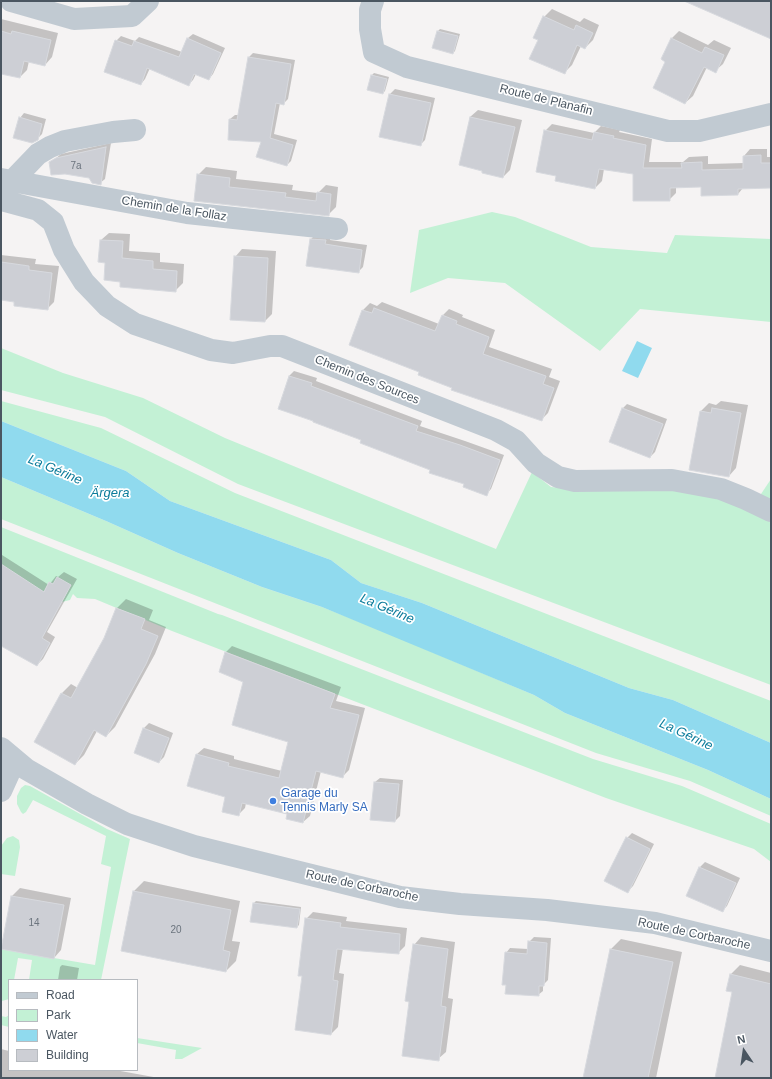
<!DOCTYPE html>
<html>
<head>
<meta charset="utf-8">
<style>
  body { margin:0 }
  #map { position:relative; width:772px; height:1079px; overflow:hidden; background:#f5f3f3; font-family:Helvetica,sans-serif }
  canvas { display:block }
  .frame { position:absolute; inset:0; border:2px solid #4a5661; pointer-events:none }
  .legend { position:absolute; left:8px; top:979px; width:130px; height:92px; box-sizing:border-box; background:#fff; border:1px solid #b7bbc0; margin:0; padding:5px 7px; list-style:none; font-size:12px; color:#4a5661 }
  .legend li { display:flex; align-items:center; gap:8px; height:20px }
  .legend b { width:20px; border:1px solid #b7bbc0 }
  .north { position:absolute; left:724px; top:1031px; width:40px; height:40px; -webkit-text-stroke:3px #fff; paint-order:stroke; rotate:347deg; font-size:11px; font-weight:700; line-height:16px; text-align:center; color:#4a5661 }
  .north::after { content:''; display:block; margin:auto; width:14px; height:18px; background:#4a5661; clip-path:polygon(50% 0,100% 100%,50% 72%,0 100%) }
</style>
</head>
<body>
<div id="map">
<canvas width="772" height="1079"></canvas>
<div class="frame"></div>
<ul class="legend">
<li><b style="height:5px;background:#c1cad2"></b>Road</li>
<li><b style="height:11px;background:#c3f1d5"></b>Park</li>
<li><b style="height:11px;background:#90daee"></b>Water</li>
<li><b style="height:11px;background:#cdcfd5"></b>Building</li>
</ul>
<div class="north">N</div>
</div>
<script>
const ctx = document.querySelector('canvas').getContext('2d');
ctx.lineJoin = 'round';
function paint(path, color) { ctx.fillStyle = color; ctx.fill(path, 'evenodd'); }
const toPath = rows => new Path2D(rows.map(r => 'M' + r).join(''));
function stroke(path, color, width, dash) { ctx.strokeStyle = color; ctx.lineWidth = width; ctx.lineCap = dash ? 'butt' : 'round'; ctx.setLineDash(dash || []); ctx.stroke(path); }
function write(font, color, halo, rows, align = 'center') {
  ctx.font = font + ' Helvetica,sans-serif'; ctx.lineWidth = 3.5; ctx.setLineDash([]); ctx.textBaseline = 'middle'; ctx.strokeStyle = halo; ctx.fillStyle = color; for (const [text, x, y, turn = 0] of rows) {
    ctx.save(); ctx.translate(x, y); ctx.rotate((+turn || 0) * Math.PI / 180); ctx.textAlign = isNaN(turn) ? turn : align; if (halo) ctx.strokeText(text, 0, 0); ctx.fillText(text, 0, 0); ctx.restore();
  }
}
paint(toPath([
  [492,212,515,217,591,247,667,253,675,235,771,239,771,322,640,309,600,351,505,283,448,278,410,293,419,230],
  [1,348,63,373,143,398,225,438,496,549,532,472,551,487,574,489,672,487,721,496,771,521,771,685,238,484,105,417,1,390],
  [1,401,101,428,235,493,771,701,771,743,673,700,629,688,422,603,361,583,331,560,170,501,126,471,1,421],
  [1,477,106,521,178,553,262,587,322,607,375,628,534,695,565,713,708,770,771,799,771,816,690,781,596,753,1,519],
  [771,479,771,504,759,497],
  [1,527,218,614,222,615,593,759,682,786,771,824,771,862,754,849,606,798,172,631,95,599,77,598,73,594,70,600,62,602,67,592,49,582,37,604,1,564],
  [25,785,30,786,107,829,130,839,101,980,29,980,32,960,18,958,14,980,9,980,9,999,2,1001,1,949,95,965,111,867,101,864,106,836,33,800,26,812,23,814,21,812,17,804,17,796,21,788],
  [13,836,19,840,20,847,15,876,1,874,1,846,7,838],
  [9,1015,9,1027,1,1025,1,1016,6,1017],
  [137,1038,202,1048,182,1059,175,1059,176,1050,137,1043]
]), '#c3f1d5');
paint(toPath([
  [637,341,652,348,638,378,622,371],
  [1,421,126,471,170,501,331,560,361,583,422,603,629,688,673,700,771,743,771,799,708,770,565,713,534,695,322,607,262,587,178,553,106,521,1,477]
]), '#90daee');
paint(toPath([
  [552,9,580,22,584,18,599,25,593,40,585,48,581,46,572,65,564,73,539,40,544,17],
  [1,19,58,33,52,57,45,65,29,61,27,70,20,77,1,73],
  [440,29,460,34,455,51,453,53,433,48,438,31],
  [679,31,708,45,714,40,731,48,723,64,715,71,707,67,693,96,685,103,667,61,671,39],
  [193,34,225,48,213,74,209,79,196,74,193,80,188,85,150,68,145,79,141,84,116,41,121,36,135,41,139,37,182,52,188,38],
  [253,53,295,60,288,99,283,104,280,103,274,134,297,140,291,161,287,165,262,141,229,139,230,119,235,115,238,115,249,57],
  [374,73,389,77,385,91,383,93,372,75],
  [395,89,435,98,425,140,420,145,381,136,390,94],
  [478,110,522,120,510,170,503,177,483,170,460,164,470,117],
  [24,113,46,119,42,134,37,139,20,118],
  [552,124,594,133,601,126,620,130,619,132,652,139,649,162,683,162,689,157,708,156,708,164,744,163,744,156,750,149,767,149,767,157,771,157,771,187,743,188,738,194,702,186,676,187,676,193,669,200,634,173,604,169,602,181,595,188,557,175,545,131],
  [111,143,105,179,100,183,90,177,50,163,61,154],
  [206,167,237,171,236,179,293,185,292,190,318,193,326,185,338,187,336,207,328,215,196,200,198,175],
  [109,233,130,234,129,251,160,253,160,262,184,264,183,283,175,291,121,281,106,262,101,240],
  [316,234,330,236,330,240,367,245,363,267,358,272,311,239],
  [242,249,276,251,272,314,265,321,235,257],
  [1,255,36,259,35,264,59,266,54,302,47,309,15,301,1,299],
  [382,302,439,324,442,316,449,309,463,315,462,317,495,330,489,347,552,369,549,377,560,381,548,413,541,420,453,387,421,372,350,344,363,310,370,303,377,306],
  [294,371,317,378,316,381,422,421,420,426,465,441,504,455,491,489,486,494,465,484,363,439,289,376],
  [721,401,748,405,736,468,729,476,690,469,701,411,709,403,716,405],
  [627,404,667,419,655,452,650,457,622,409],
  [2,555,49,585,56,576,58,577,64,572,77,579,47,632,55,637,43,659,37,665,1,629,1,556],
  [126,599,153,610,149,620,166,627,155,654,115,727,106,736,97,731,84,755,75,764,35,742,62,693,71,684,78,688,105,638,117,608],
  [232,646,341,687,336,701,365,708,349,770,342,777,321,771,310,816,303,822,289,814,246,803,245,808,238,815,197,754,204,748,234,756,234,759,282,771,289,741,244,681,220,672,226,652],
  [149,723,173,733,164,757,159,762,135,753,144,728],
  [380,778,403,780,400,816,395,821,375,782],
  [632,833,654,844,633,886,628,891,627,838],
  [705,862,740,878,727,906,722,911,700,867],
  [144,881,240,901,232,941,240,942,236,961,226,971,134,891],
  [20,888,71,898,61,950,54,958,2,949,12,896],
  [256,901,301,907,299,925,297,927,254,903],
  [313,912,347,917,346,921,407,928,405,946,398,953,343,948,339,973,344,974,338,1027,331,1034,306,919],
  [421,937,455,942,448,998,453,999,446,1052,438,1059,410,1001,414,945],
  [534,937,551,938,548,980,543,985,543,991,538,995,507,984,506,953,510,948,528,949,529,942],
  [621,939,682,952,656,1078,584,1078,611,949],
  [62,965,79,968,77,980,58,980,60,967],
  [740,965,771,973,771,1078,716,1078,733,992,731,974],
  [1,1049,9,1051,9,1070,115,1070,159,1078,1,1078]
]), '#0003');
const building = toPath([
  [684,1,771,1,771,39,684,1],
  [543,16,574,30,576,25,593,33,585,49,577,45,565,74,529,59,538,40,533,38,543,16],
  [1,31,11,34,12,31,51,40,45,66,24,61,20,78,1,74,1,31],
  [437,31,458,36,453,54,432,48,437,31],
  [187,38,221,53,209,80,194,74,189,86,147,68,141,85,104,72,115,40,132,46,134,41,179,57,187,38],
  [671,38,702,53,705,47,724,55,716,73,704,67,685,104,653,88,665,62,661,59,671,38],
  [248,57,291,64,284,105,276,103,270,138,293,145,287,166,256,157,261,142,228,140,229,119,237,120,248,57],
  [371,75,387,79,383,94,367,90,371,75],
  [389,94,431,103,421,146,379,137,389,94],
  [19,117,42,124,38,140,32,143,13,138,19,117],
  [470,117,515,127,503,178,482,173,482,171,459,165,470,117],
  [544,130,592,140,594,132,614,136,613,138,646,145,643,168,682,168,681,163,702,162,702,170,743,169,743,156,761,155,761,163,771,163,771,188,738,189,738,195,701,196,701,187,670,188,670,201,633,201,633,174,599,169,595,189,555,181,556,176,536,172,544,130],
  [106,147,101,185,92,183,89,178,65,174,51,175,49,162,56,158,106,147],
  [197,174,230,178,229,187,286,193,285,197,316,201,317,192,331,194,329,216,194,201,197,174],
  [310,239,326,240,325,244,362,250,359,273,306,266,310,239],
  [100,240,123,241,122,258,153,261,153,269,177,271,176,292,120,287,120,282,104,280,105,263,98,262,100,240],
  [234,256,268,258,265,322,230,320,234,256],
  [1,262,29,266,29,270,52,273,48,310,14,306,14,302,1,300,1,262],
  [374,308,435,331,442,315,457,321,456,324,489,337,483,354,546,376,543,384,554,388,542,421,451,390,452,388,418,375,419,372,349,345,362,310,372,313,374,308],
  [289,376,312,383,311,386,418,426,416,431,460,445,500,460,487,496,463,487,464,484,429,473,430,470,360,443,361,440,313,422,313,421,278,409,289,376],
  [622,408,663,424,650,458,609,442,622,408],
  [712,408,741,413,729,477,689,470,700,411,711,413,712,408],
  [1,564,44,592,49,582,53,584,57,577,71,585,42,638,50,643,37,666,1,646,1,564],
  [116,608,145,619,141,629,158,636,146,664,106,737,94,730,75,765,34,742,61,693,71,698,104,638,116,608],
  [225,652,335,694,330,708,359,715,343,778,316,771,303,823,286,819,287,814,242,803,239,816,222,812,225,797,187,786,196,754,229,763,228,766,279,778,288,742,232,725,243,682,219,672,225,652],
  [143,728,169,738,159,763,134,753,143,728],
  [374,782,399,784,395,822,370,820,374,782],
  [626,837,650,849,628,893,604,881,626,837],
  [699,867,736,883,723,912,686,896,699,867],
  [133,891,231,910,223,950,230,952,226,972,121,951,133,891],
  [11,896,64,905,54,959,1,949,11,896],
  [253,903,300,909,297,928,250,922,253,903],
  [305,918,341,923,340,927,400,934,399,954,337,949,333,980,338,981,331,1035,295,1030,302,976,298,976,305,918],
  [528,941,547,943,544,986,539,986,539,996,505,994,506,985,502,985,505,952,527,954,528,941],
  [413,944,448,949,441,1006,446,1007,439,1061,402,1056,409,1002,405,1001,413,944],
  [610,949,673,962,648,1078,583,1078,610,949],
  [730,974,771,984,771,1078,715,1078,732,992,726,991,730,974]
]);
paint(building, '#cdcfd5');
stroke(building, '#d7d9de', 1);
stroke(toPath([
  [11,1,74,19,132,16,148,1],
  [373,1,370,10,370,29,374,52,407,67,668,131,699,131,771,114],
  [1,179,187,213,337,229],
  [13,180,38,154,50,147,65,141,113,132,135,130],
  [1,200,38,210,53,222,64,250,84,282,107,306,135,324,211,350,233,353,270,346,282,346,496,430,516,441,536,463,558,477,575,481,672,480,721,489,746,499,771,511],
  [1,748,26,769,87,804,127,824,194,846,400,897,460,904,547,910,655,923,771,951],
  [1,791,15,760]
]), '#c1cad2', 22);
for (const [x, y, r, color] of [
  [273,801,4,"#3f7fe0"]
]) { const dot = new Path2D(); dot.arc(x, y, r, 0, 2 * Math.PI); ctx.fillStyle = color; ctx.fill(dot); stroke(dot, '#fff', 1.5); }
write('10px', '#6b747e', null, [
  ["7a",76,166],
  ["14",34,923],
  ["20",176,930]
]);
write('12px', '#4a5661', '#fff', [
  ["Route de Planafin",546,100,14],
  ["Chemin de la Follaz",174,209,9],
  ["Chemin des Sources",367,380,22],
  ["Route de Corbaroche",362,886,12],
  ["Route de Corbaroche",694,934,12]
]);
write('12px', '#366cbe', '#fff', [
  ["Garage du",281,794],
  ["Tennis Marly SA",281,808]
], 'left');
write('italic 13px', '#0c7c9b', '#fff', [
  ["La Gérine",55,470,23],
  ["Ärgera",110,493],
  ["La Gérine",387,609,23],
  ["La Gérine",686,735,25]
]);
</script>
</body>
</html>
